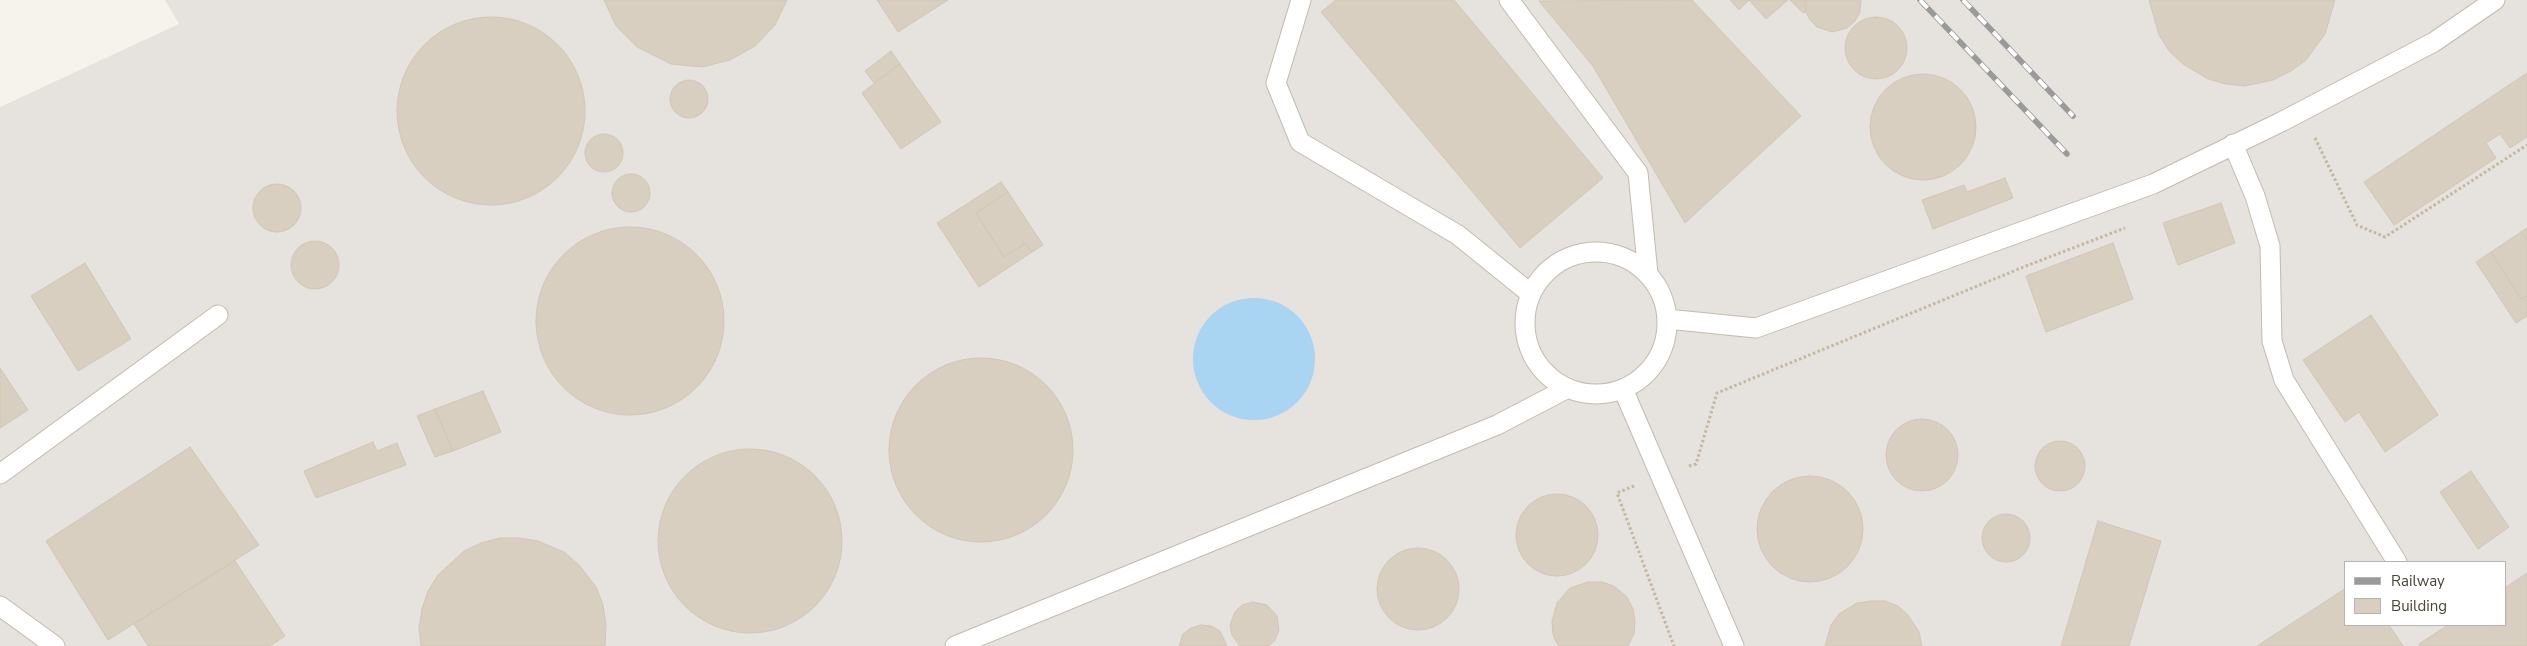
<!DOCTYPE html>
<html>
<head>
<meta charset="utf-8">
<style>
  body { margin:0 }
  #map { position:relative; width:2527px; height:646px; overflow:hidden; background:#f6f3ec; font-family:"Nunito Sans",sans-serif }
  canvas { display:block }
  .legend { position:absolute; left:2344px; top:561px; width:162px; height:65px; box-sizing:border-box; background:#fff; border:1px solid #b7b4b0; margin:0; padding:6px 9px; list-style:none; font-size:15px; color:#4b4439 }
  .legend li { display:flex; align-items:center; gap:10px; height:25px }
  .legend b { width:25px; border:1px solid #b7b4b0 }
</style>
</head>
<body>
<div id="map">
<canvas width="2527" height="646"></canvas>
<ul class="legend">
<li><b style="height:6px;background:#9a9a9a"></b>Railway</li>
<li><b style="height:14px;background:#d8cfc1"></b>Building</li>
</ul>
</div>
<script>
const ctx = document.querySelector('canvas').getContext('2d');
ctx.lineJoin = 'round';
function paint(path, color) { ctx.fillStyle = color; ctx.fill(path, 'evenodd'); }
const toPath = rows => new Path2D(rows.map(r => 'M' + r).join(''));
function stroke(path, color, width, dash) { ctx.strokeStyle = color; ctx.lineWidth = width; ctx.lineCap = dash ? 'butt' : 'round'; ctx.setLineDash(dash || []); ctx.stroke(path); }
paint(toPath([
  [165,0,2527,0,2527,646,0,646,0,107,179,24],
  [2346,562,2506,562,2506,625,2346,625]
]), '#e6e2dd');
paint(toPath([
  '1193 359a61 61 0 1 1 122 0a61 61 0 1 1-122 0Z'
]), '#a9d4f2');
const building = toPath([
  [604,0,787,0,775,25,755,46,730,60,702,67,671,64,637,47,616,26,604,0],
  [877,0,948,0,898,32,877,0],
  [1336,0,1454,0,1603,178,1520,248,1321,12,1336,0],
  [1692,0,1801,116,1685,223,1593,66,1539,1,1692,0],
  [1730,0,1749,0,1739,10,1730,0],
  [1749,0,1788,0,1766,19,1749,0],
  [1790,0,1805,0,1806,12,1803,13,1790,0],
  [1805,0,1861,0,1861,1,1860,12,1855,21,1847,28,1832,32,1817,27,1810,20,1806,12,1805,0],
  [2149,0,2335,0,2325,34,2306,60,2291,71,2273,80,2245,86,2226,84,2208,79,2183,64,2169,51,2159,35,2149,0],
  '397 111a94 94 0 1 1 188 0a94 94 0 1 1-188 0Z',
  '1845 48a31 31 0 1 1 62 0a31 31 0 1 1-62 0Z',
  [891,51,900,64,874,83,865,71,891,51],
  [900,64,941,122,901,149,862,93,900,64],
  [2527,73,2527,137,2510,148,2500,134,2486,143,2496,158,2394,225,2364,182,2527,73],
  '1870 127a53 53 0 1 1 106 0a53 53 0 1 1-106 0Z',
  '670 99a19 19 0 1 1 38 0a19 19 0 1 1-38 0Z',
  '585 153a19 19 0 1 1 38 0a19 19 0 1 1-38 0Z',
  '612 193a19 19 0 1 1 38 0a19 19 0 1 1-38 0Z',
  [2005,178,2013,198,1933,229,1922,200,1964,185,1967,192,2005,178],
  [1001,182,1008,192,976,213,1004,257,1025,243,1032,252,979,287,937,223,1001,182],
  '253 208a24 24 0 1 1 48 0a24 24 0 1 1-48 0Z',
  [1008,192,1043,245,1032,252,1025,243,1004,257,976,213,1008,192],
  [2221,203,2235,243,2178,265,2163,223,2221,203],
  '536 321a94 94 0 1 1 188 0a94 94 0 1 1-188 0Z',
  [2527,228,2527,241,2521,232,2527,228],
  [2521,232,2527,241,2527,296,2521,299,2491,252,2521,232],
  '291 265a24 24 0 1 1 48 0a24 24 0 1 1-48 0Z',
  [2113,243,2133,299,2046,332,2026,276,2113,243],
  [2491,252,2521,299,2527,296,2527,316,2516,323,2476,262,2491,252],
  [85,263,131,339,78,371,31,296,85,263],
  [2371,315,2438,415,2385,452,2359,412,2345,422,2303,360,2371,315],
  '889 450a92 92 0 1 1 184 0a92 92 0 1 1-184 0Z',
  [0,368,28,410,0,428,0,368],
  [483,391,501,432,453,451,435,409,483,391],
  [435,409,453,451,435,457,417,416,435,409],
  '1886 455a36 36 0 1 1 72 0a36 36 0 1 1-72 0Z',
  '2035 466a25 25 0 1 1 50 0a25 25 0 1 1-50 0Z',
  [373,442,377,451,397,443,406,465,316,498,304,471,373,442],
  [190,447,259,545,108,640,46,541,190,447],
  '658 541a92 92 0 1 1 184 0a92 92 0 1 1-184 0Z',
  [2471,471,2509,527,2478,549,2440,492,2471,471],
  '1757 529a53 53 0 1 1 106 0a53 53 0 1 1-106 0Z',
  '1516 535a41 41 0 1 1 82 0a41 41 0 1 1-82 0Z',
  '1982 538a24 24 0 1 1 48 0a24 24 0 1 1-48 0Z',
  [2098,521,2161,541,2129,646,2061,646,2098,521],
  [500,538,519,538,538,541,564,552,579,565,596,587,603,605,606,624,605,646,421,646,419,628,422,609,428,591,438,575,464,551,481,543,500,538],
  '1377 589a41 41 0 1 1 82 0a41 41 0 1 1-82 0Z',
  [235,561,285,636,270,646,148,646,134,624,235,561],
  [2527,573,2527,646,2420,646,2419,644,2448,625,2506,625,2506,587,2527,573],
  [1588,582,1602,582,1614,586,1627,597,1633,609,1635,621,1634,634,1628,646,1559,646,1556,642,1553,634,1552,621,1557,603,1570,588,1588,582],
  [2346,588,2346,625,2389,625,2403,646,2257,646,2346,588],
  [1871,601,1885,601,1898,606,1908,615,1919,632,1922,646,1825,646,1831,625,1839,614,1857,603,1871,601],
  [1253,602,1267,605,1277,616,1279,630,1275,640,1269,646,1240,646,1232,635,1230,625,1235,612,1242,605,1253,602],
  [1201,625,1211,626,1220,631,1227,646,1179,646,1183,634,1191,628,1201,625]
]);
paint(building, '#d8cfc1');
stroke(building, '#d3c7b4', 1);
const service = toPath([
  [1301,0,1276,83,1300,142,1458,235,1531,294],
  [1509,0,1638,173,1648,274],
  [2233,144,2255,196,2270,246,2272,341,2284,380,2397,562],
  '1525 323a71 71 0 1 1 142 0a71 71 0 1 1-142 0Z',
  [1667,319,1756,328,2153,184,2281,122,2434,42,2495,0],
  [1623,389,1734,646],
  [0,474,218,315],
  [0,606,55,646],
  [955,646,1497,425,1568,388]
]);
stroke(service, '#c2bbae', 21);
stroke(toPath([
  [2315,138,2357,225,2385,237,2527,145],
  [1689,466,1696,464,1717,393,2026,266,2125,228],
  [1634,486,1617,493,1674,646]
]), '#c4b79f', 3, [2.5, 2.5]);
stroke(service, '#fff', 19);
const rail = toPath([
  [1920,0,2067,154],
  [1963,0,2073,116]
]);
stroke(rail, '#9a9a9a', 5.5);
stroke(rail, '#fff', 4, [11]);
</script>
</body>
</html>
